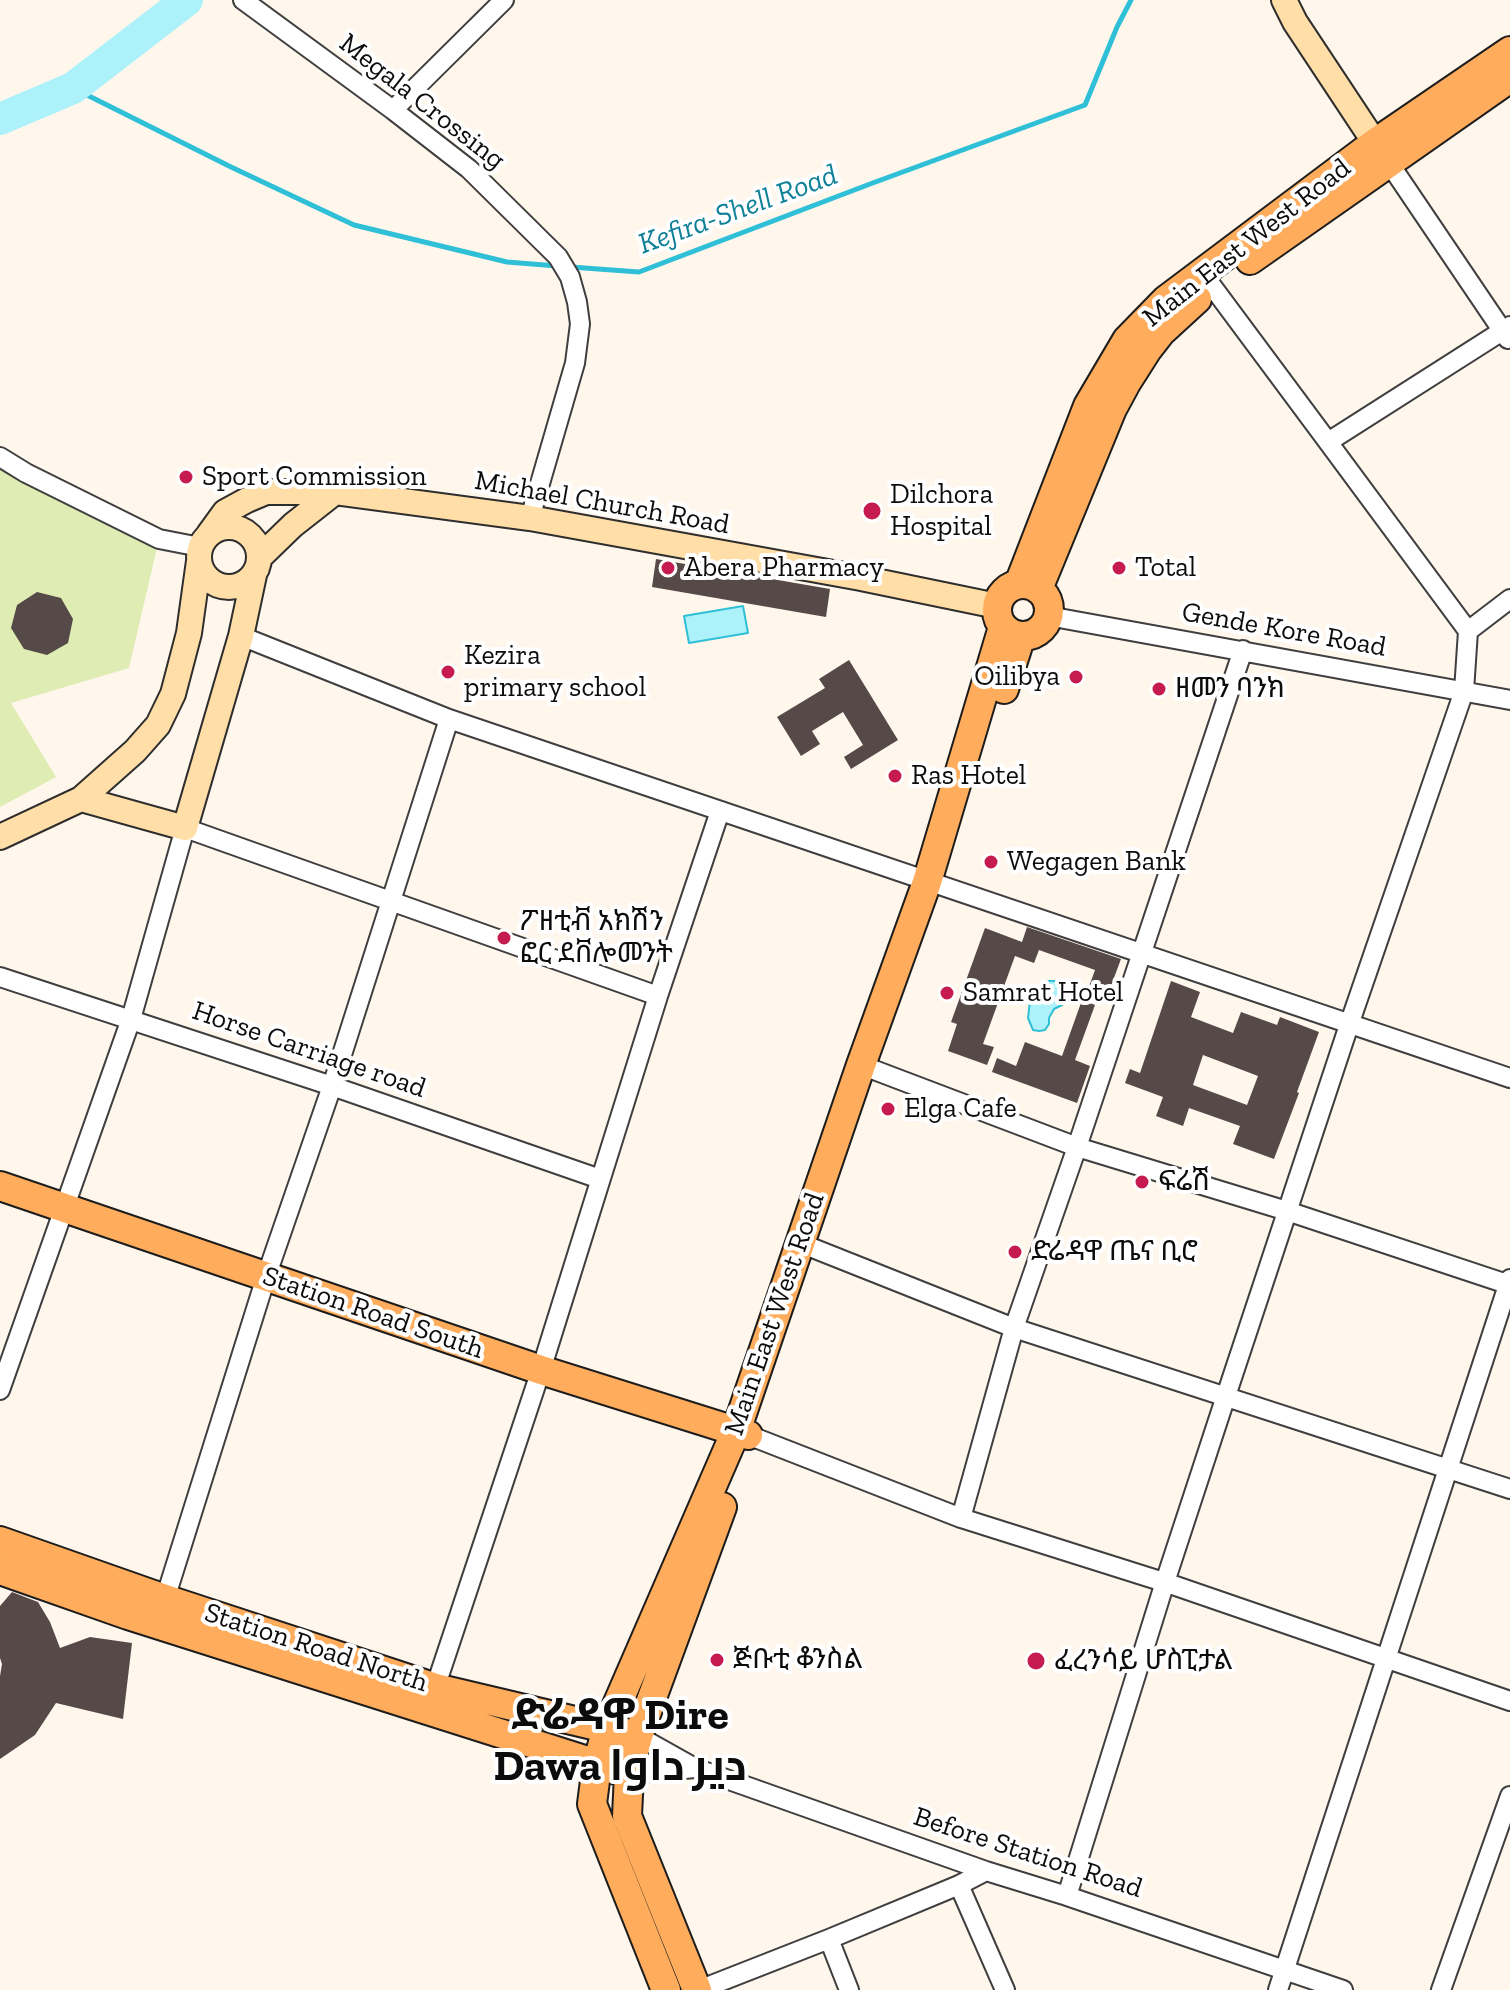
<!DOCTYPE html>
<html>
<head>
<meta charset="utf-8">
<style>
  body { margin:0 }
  canvas { display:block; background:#fff6ec }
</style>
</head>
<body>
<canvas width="1510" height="1990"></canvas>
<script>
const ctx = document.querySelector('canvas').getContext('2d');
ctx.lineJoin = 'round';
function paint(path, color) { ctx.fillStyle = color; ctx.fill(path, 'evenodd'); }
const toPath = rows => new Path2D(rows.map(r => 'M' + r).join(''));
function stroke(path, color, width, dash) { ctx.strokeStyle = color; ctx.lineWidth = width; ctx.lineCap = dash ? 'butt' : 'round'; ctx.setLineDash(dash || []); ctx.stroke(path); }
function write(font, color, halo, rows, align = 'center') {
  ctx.font = font + ' "Zilla Slab",Cairo,"Noto Sans Ethiopic",serif'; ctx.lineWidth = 8; ctx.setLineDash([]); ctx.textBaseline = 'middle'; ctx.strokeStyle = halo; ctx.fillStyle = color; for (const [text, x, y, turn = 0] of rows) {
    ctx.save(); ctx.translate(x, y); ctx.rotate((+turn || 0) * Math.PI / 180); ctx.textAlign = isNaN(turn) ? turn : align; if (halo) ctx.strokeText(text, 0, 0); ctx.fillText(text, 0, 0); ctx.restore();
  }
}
paint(toPath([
  [0,459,159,539,129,668,11,703,56,777,0,807]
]), '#dfecb3');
const water = toPath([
  [743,606,748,633,689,643,684,616,743,606],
  [1048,981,1057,981,1066,988,1066,998,1062,1005,1054,1009,1049,1018,1049,1024,1045,1030,1039,1031,1033,1030,1028,1018,1030,1001,1039,986,1048,981]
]);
paint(water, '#adf2fa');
stroke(water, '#2fbfd6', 2);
stroke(toPath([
  [73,88,231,167,354,225,507,262,557,266],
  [571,267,639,272,870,184,1085,105,1117,27,1131,0]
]), '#2fbfd6', 5);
stroke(toPath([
  [0,119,73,88,187,0]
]), '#adf2fa', 32);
paint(toPath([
  [656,559,830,589,826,617,652,587],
  [37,592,61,598,73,619,68,643,47,655,24,649,11,628,17,605],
  [849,660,898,740,851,769,844,757,863,745,843,712,812,731,820,744,801,756,777,717,825,688,819,679],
  [1027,927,1121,959,1105,1002,1086,995,1095,970,1039,950,1034,963,1015,956,983,1044,994,1047,987,1065,948,1051,957,1024,951,1022,985,928,1022,942],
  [1171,981,1200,992,1191,1017,1233,1033,1241,1012,1277,1025,1280,1017,1319,1032,1297,1092,1299,1093,1274,1159,1233,1144,1240,1126,1189,1108,1183,1126,1156,1116,1163,1097,1125,1083,1130,1069,1140,1073],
  [1203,1055,1258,1076,1247,1105,1193,1085],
  [1082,1000,1095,1005,1075,1060,1090,1066,1077,1103,992,1072,997,1058,1016,1066,1025,1042,1062,1056],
  [12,1592,38,1602,50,1622,60,1648,90,1637,132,1643,123,1719,56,1703,35,1735,0,1759,0,1676,2,1664,0,1658,0,1606]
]), '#564a48');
const street = toPath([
  [243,0,393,110,469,169,558,257,570,277,577,302,580,324,575,363,530,518],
  [393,110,504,0],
  [1389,163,1508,339],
  [1200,274,1212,286,1328,442,1510,326],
  [1328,442,1468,631],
  [0,457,26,473,159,539,200,547],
  [1048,616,1510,700],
  [241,636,449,719],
  [0,977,332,1086,600,1179],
  [861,1065,1077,1147,1287,1211,1510,1285],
  [810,1247,1014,1328,1510,1489],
  [0,1390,131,1019,185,828,658,996,720,811],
  [748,1435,961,1518,1170,1584,1510,1701],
  [961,1518,1014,1328,1077,1147,1243,650],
  [165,1599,266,1277,332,1086,449,719,1510,1078],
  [432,1697,541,1370,658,996],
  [638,1736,695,1768,986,1871,1067,1896,1343,1990],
  [629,1774,695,1768],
  [959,1885,1005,1990],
  [1067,1896,1165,1582,1226,1396,1349,1025,1464,691,1468,631,1510,599],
  [829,1939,849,1990],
  [699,1990,829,1939,959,1885,986,1871],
  [1278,1990,1510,1279],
  [1441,1990,1510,1796]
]);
const secondary = toPath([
  [1284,0,1295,22,1385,158],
  '199 557a30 30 0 1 1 60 0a30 30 0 1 1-60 0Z',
  [209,534,225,512,247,500,266,492,335,492,530,518,861,578,997,606],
  [260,557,293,525,335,492],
  [81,799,185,828,241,636,254,575],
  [0,837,81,799,135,751,158,725,173,694,189,633,199,561]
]);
const primary = toPath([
  [1250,260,1510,78],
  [1019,584,1088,406,1127,340,1166,300,1375,143,1510,51],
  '997 610a26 26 0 1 1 52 0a26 26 0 1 1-52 0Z',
  [1038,589,1112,409,1126,383,1147,350,1161,332,1197,299],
  [1004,689,1021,636],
  [0,1186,541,1370,748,1435],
  [0,1541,165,1599,436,1688,626,1733],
  [0,1570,128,1615,616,1770],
  [666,1990,592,1804,597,1765,607,1728,736,1431,861,1065,927,882,1003,627],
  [697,1990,627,1816,629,1774,638,1736,722,1507]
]);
stroke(street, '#3f3f3f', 22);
stroke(secondary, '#2e2e2e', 28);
stroke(primary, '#1d1d1d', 32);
stroke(street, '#fff', 18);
stroke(secondary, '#ffdea7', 24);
stroke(primary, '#ffad5c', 28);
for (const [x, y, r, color] of [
  [186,477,8,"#c51b50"],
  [872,511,10,"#c51b50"],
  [668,568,8,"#c51b50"],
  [1119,568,8,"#c51b50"],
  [448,672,8,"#c51b50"],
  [1076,677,8,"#c51b50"],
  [1159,689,8,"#c51b50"],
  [895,776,8,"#c51b50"],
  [991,862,8,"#c51b50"],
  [504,938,8,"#c51b50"],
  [947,993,8,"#c51b50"],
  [888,1109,8,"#c51b50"],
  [1142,1182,8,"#c51b50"],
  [1015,1252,8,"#c51b50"],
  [717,1660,8,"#c51b50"],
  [1036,1661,10,"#c51b50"]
]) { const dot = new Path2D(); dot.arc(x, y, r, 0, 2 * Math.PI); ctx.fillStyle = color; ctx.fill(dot); stroke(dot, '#fff', 3); }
write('28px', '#0c0c0c', '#fff', [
  ["Megala Crossing",422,102,38],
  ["Main East West Road",1247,243,-38],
  ["Michael Church Road",602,503,10],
  ["Gende Kore Road",1284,630,10],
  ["Horse Carriage road",309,1050,19],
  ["Station Road South",373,1313,19],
  ["Main East West Road",775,1314,-71],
  ["Station Road North",316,1648,18],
  ["Before Station Road",1028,1853,18]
]);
write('28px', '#0c0c0c', '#fff', [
  ["Sport Commission",202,477],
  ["Dilchora",890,495],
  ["Hospital",890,527],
  ["Abera Pharmacy",684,568],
  ["Total",1135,568],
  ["Kezira",464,656],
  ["primary school",464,688],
  ["Oilibya",1060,677,"right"],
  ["ዘመን ባንክ",1175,689],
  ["Ras Hotel",911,776],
  ["Wegagen Bank",1007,862],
  ["ፖዘቲቭ አክሽን",520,922],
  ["ፎር ደቨሎመንት",520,954],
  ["Samrat Hotel",963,993],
  ["Elga Cafe",904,1109],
  ["ፍሬሽ",1158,1182],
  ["ድሬዳዋ ጤና ቢሮ",1031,1252],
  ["ጅቡቲ ቆንስል",733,1660],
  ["ፈረንሳይ ሆስፒታል",1054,1661]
], 'left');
write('italic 30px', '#0e8097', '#fff', [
  ["Kefira-Shell Road",738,210,-20]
]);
write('bold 44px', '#0c0c0c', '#fff', [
  ["ድሬዳዋ Dire",620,1716],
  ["Dawa دير داوا",620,1767]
]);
</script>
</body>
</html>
